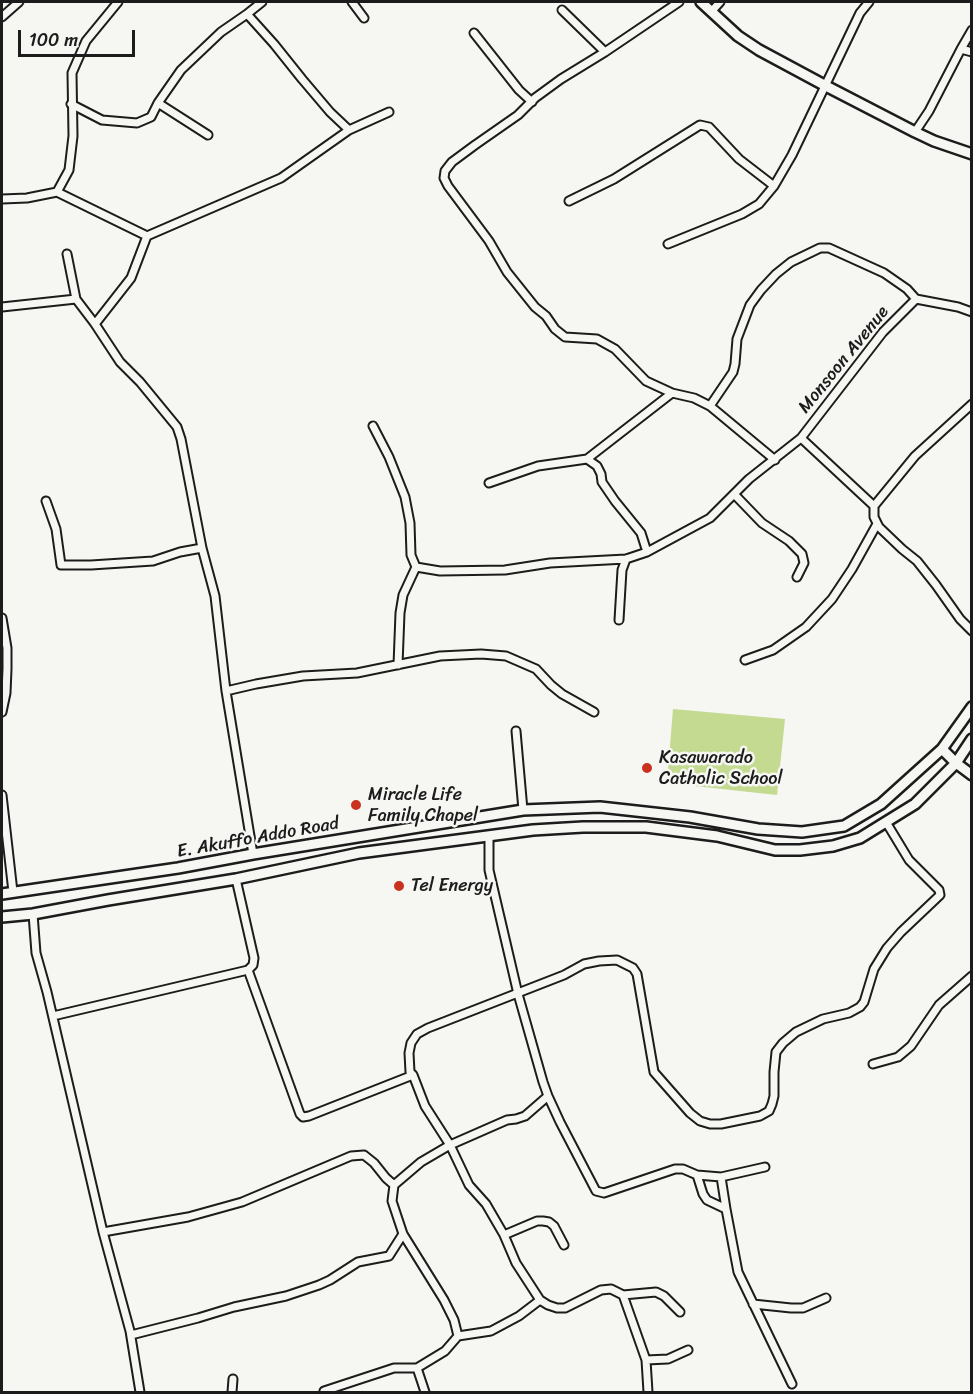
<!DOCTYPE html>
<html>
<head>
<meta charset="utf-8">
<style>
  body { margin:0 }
  #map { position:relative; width:973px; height:1394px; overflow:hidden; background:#f6f6f2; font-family:Sriracha,sans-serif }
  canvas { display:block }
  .frame { position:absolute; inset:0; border:3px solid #1c1c1c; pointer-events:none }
  .scale { position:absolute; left:18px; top:30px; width:117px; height:27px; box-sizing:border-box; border:3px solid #1c1c1c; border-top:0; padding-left:8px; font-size:18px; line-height:21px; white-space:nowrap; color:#1c1c1c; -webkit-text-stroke:4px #f6f6f2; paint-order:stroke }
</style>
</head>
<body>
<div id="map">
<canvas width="973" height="1394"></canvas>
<div class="frame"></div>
<div class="scale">100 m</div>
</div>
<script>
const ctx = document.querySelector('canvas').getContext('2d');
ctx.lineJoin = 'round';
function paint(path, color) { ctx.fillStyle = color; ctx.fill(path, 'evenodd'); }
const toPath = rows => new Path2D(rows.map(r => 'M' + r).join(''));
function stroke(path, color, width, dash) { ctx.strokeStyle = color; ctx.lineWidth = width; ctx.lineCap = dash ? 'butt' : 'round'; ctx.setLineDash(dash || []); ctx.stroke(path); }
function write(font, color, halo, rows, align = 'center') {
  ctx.font = font + ' Sriracha,sans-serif'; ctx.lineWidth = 5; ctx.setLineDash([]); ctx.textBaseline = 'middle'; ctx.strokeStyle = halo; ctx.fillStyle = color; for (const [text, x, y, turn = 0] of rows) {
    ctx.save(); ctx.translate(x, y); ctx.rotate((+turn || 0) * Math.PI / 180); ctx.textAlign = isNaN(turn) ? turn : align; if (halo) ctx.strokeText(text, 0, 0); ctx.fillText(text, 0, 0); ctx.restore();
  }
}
paint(toPath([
  [673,709,785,719,777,795,667,783]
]), '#c3da90');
const street = toPath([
  [352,2,364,18],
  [679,2,605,52,561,79,535,98,518,115,475,145,452,162,445,171,444,178,448,186,489,241,507,272,535,307,546,316,555,329,565,337,597,339,615,349,646,381,672,393,694,398,710,406,775,460],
  [562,10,605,52],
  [711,12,720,2],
  [247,14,274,44,302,79,330,112,349,130],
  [2,17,19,2],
  [474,33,519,90,532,102],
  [961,49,972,30],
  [158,103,208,135],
  [71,104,102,120,137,123,151,117,158,103,181,70,221,32,247,14,262,2],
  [915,132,929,111,961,49,972,52],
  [57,192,69,170,73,136,72,73,86,41,118,2],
  [2,199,27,198,57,192,147,236,131,278,95,324],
  [569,201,614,179,700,125,709,127,739,159,774,186],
  [147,236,281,178,349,130,389,112],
  [668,244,742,214,759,204,774,186,792,155,860,13,869,2],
  [67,254,76,299],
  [916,299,958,307,972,312],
  [2,307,76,299,95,324,120,362,140,382,177,427,181,439,202,548,215,596,226,691,253,854],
  [710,406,733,372,735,364,737,339,750,305,761,290,776,274,791,262,820,248,829,248,884,273,907,289,916,299],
  [373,426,389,457,405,497,410,523,411,555,416,567,440,571,505,570,550,563,626,559,647,552,710,518,749,479,801,438,883,332,916,299],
  [801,438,874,506],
  [587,459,597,466,601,474,602,482,615,501,641,533,647,552],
  [489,483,538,466,587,459,672,393],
  [734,494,762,523,789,541,802,554,804,563,797,577],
  [46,501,56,529,61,565,91,565,153,561,180,552,202,548],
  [874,506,874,517,879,527,902,549,917,561,936,585,960,619,972,631],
  [874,506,915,456,972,404],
  [2,618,7,648,7,669,6,693,2,712],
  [619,620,622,570,626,559],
  [745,660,773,650,806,627,832,599,852,569,877,524],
  [398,665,400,613,403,595,416,567],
  [226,691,256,684,303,676,357,673,440,656,481,654,506,656,536,669,551,685,562,694,594,712],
  [516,731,523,810],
  [2,795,13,892],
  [489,836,489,870,518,994,543,1082,548,1096,560,1122,596,1191,604,1193,675,1169,683,1169,697,1175,703,1194,707,1200,726,1209,738,1272,792,1384],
  [33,914,36,953,47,992,103,1232,130,1331,140,1392],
  [248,970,300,1114,303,1117,309,1116,413,1075],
  [53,1016,248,970,253,965,254,958,236,879],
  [873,1064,898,1057,911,1046,939,1005,972,976],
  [697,1175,721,1177,765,1167],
  [721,1177,726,1209],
  [103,1232,188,1217,242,1202,351,1156,364,1155,374,1163,386,1178,394,1185],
  [504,1235,516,1263,540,1300,548,1305,557,1308,565,1308,601,1290,611,1289,623,1295,656,1292,664,1296,680,1312],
  [564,1245,554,1226,549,1222,543,1221,537,1221,504,1235,486,1204,469,1185,450,1145,425,1106,413,1075,410,1072,409,1053,411,1043,417,1034,428,1028,564,975,584,964,599,961,617,960,633,968,637,974,654,1072,690,1113,700,1121,710,1124,721,1124,760,1116,769,1111,772,1104,774,1096,774,1072,776,1052,783,1043,796,1032,823,1019,849,1013,860,1007,864,1002,874,969,887,948,901,932,940,895,939,890,909,860,886,822],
  [623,1295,646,1360,648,1392],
  [753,1304,791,1308,803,1308,826,1298],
  [131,1335,198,1318,234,1307,286,1296,319,1285,330,1280,358,1262,389,1256,403,1234],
  [458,1336,491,1331,519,1316,540,1300],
  [646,1360,668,1359,688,1350],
  [324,1391,394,1368,417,1368],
  [232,1392,233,1379],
  [425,1392,417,1368,445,1351,458,1336,454,1320,444,1300,403,1234,392,1201,394,1185,421,1162,450,1145,507,1120,516,1119,525,1116,548,1096]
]);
const secondary = toPath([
  [701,2,738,36,759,50,826,86,915,132,934,141,972,154],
  [942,749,956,763,972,775],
  [2,894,178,868,253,854,523,810,600,807,690,817,758,829,802,832,844,826,881,804,942,749,972,707],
  [2,917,33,914,108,900,236,879,359,853,533,830,583,827,646,827,717,836,775,850,800,850,833,846,860,838,915,804,956,763,972,739]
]);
stroke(street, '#1c1c1c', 11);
stroke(secondary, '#1c1c1c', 14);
stroke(street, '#f6f6f2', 7);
stroke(secondary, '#f6f6f2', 9);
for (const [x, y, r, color] of [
  [647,768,6,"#c8321e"],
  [356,805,6,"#c8321e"],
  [399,886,6,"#c8321e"]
]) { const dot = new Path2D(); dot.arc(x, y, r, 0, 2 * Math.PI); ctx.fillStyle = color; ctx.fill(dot); stroke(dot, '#f6f6f2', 2); }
write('18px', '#1c1c1c', '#f6f6f2', [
  ["Monsoon Avenue",844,360,-51],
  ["E. Akuffo Addo Road",258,838,-10]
]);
write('18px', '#1c1c1c', '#f6f6f2', [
  ["Kasawarado",659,758],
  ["Catholic School",659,779],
  ["Miracle Life",368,795],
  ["Family Chapel",368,816],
  ["Tel Energy",411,886]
], 'left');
</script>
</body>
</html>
